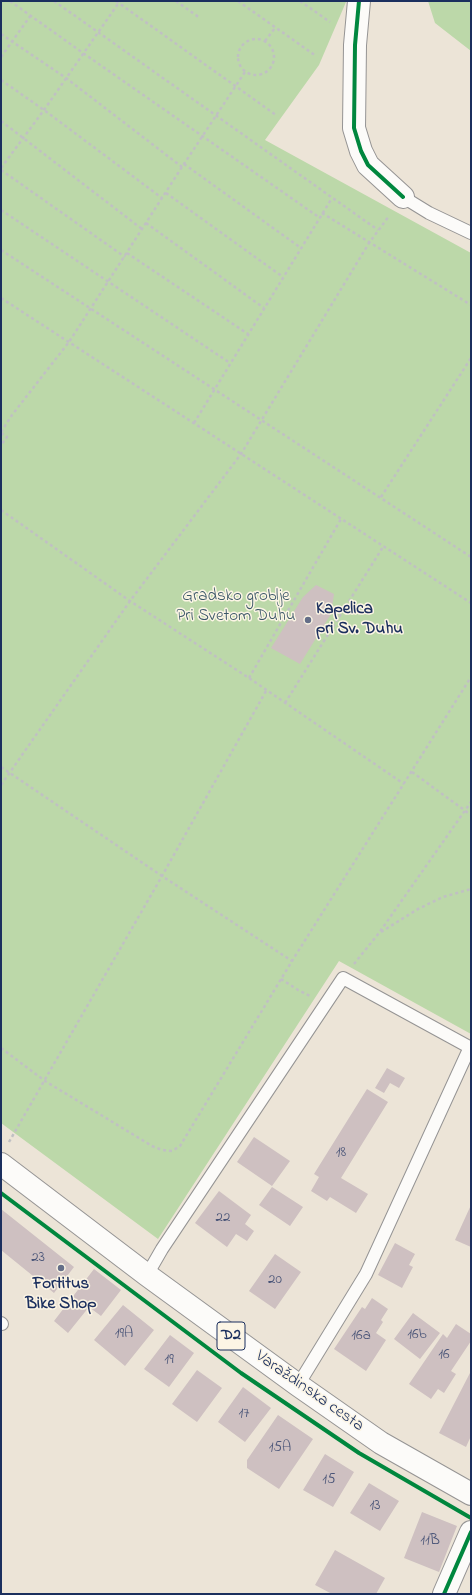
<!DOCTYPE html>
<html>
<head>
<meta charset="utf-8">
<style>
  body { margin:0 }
  #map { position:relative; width:472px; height:1595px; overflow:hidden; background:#ece4d7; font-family:"Indie Flower",sans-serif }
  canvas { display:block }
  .frame { position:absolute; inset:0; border:2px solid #1b2f5e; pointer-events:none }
</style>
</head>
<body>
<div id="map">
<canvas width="472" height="1595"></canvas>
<div class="frame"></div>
</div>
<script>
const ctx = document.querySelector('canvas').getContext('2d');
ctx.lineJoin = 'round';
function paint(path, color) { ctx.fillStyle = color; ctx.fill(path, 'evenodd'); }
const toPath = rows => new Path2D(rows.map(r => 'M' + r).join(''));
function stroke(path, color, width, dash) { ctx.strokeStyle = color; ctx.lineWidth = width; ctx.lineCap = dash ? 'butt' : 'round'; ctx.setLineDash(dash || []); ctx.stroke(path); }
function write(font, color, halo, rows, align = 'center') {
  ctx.font = font + ' "Indie Flower",sans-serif'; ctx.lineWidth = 3; ctx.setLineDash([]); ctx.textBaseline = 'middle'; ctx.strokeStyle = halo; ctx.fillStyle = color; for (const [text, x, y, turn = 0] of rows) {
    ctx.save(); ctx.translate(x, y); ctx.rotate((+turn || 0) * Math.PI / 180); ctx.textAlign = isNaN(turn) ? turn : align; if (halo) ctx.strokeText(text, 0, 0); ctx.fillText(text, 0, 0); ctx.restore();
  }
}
paint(toPath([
  [1,1,346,2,319,65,265,140,471,253,471,1034,339,961,158,1239,1,1123],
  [428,1,471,1,471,51,435,23]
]), '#bcd8a9');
paint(toPath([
  [316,585,334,594,331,614,300,664,271,648,303,597],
  [387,1068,405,1078,399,1088,390,1083,384,1093,375,1088],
  [367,1089,388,1102,341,1178,368,1194,356,1213,330,1197,327,1201,311,1191,319,1177,314,1174],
  [254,1137,290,1161,272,1186,237,1162],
  [272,1187,303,1207,290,1226,259,1205],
  [219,1191,251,1215,245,1224,254,1231,247,1241,236,1234,227,1247,195,1223],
  [471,1205,471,1247,455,1240],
  [1,1209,74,1267,54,1293,1,1250],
  [395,1243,415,1254,409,1265,413,1267,402,1288,378,1275],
  [275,1254,301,1272,275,1309,249,1291],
  [94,1269,121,1290,101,1316,89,1307,68,1333,54,1321],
  [372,1298,388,1309,381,1320,383,1322,376,1333,386,1340,366,1371,334,1349,362,1307,365,1309],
  [123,1305,154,1330,125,1366,94,1340],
  [413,1313,440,1333,420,1359,394,1339],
  [456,1324,471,1334,471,1341,451,1371,456,1374,444,1393,438,1389,431,1399,409,1384,443,1334,447,1338],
  [170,1335,194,1353,169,1387,144,1369],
  [197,1370,222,1388,197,1422,172,1404],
  [471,1371,471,1436,466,1447,439,1433],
  [243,1387,271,1408,245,1442,218,1422],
  [278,1415,313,1439,279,1489,247,1468,247,1460],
  [325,1454,354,1472,333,1507,303,1490],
  [369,1483,399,1501,380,1531,350,1513],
  [422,1512,457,1526,439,1572,404,1558],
  [335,1550,385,1578,376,1594,332,1594,315,1585]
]), '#cec0c1');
const lane = toPath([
  [403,197,429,213,471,233],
  [147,1275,162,1249,343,978,471,1048],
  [1,1323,2,1324],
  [298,1385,366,1274,470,1047]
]);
const street = toPath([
  [359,1,355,45,354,128,361,151,368,165,403,197],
  [444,1594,471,1532]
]);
const primary = toPath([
  [1,1164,147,1275,298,1385,381,1443,471,1494]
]);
stroke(lane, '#959494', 14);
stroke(street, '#959494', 24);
stroke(primary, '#959494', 24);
stroke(toPath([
  [10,1,83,53,320,218],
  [54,1,378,230],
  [116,1,276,115],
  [176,1,200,18],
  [238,1,316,56],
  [300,1,330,22],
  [1,34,66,78,182,167],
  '238 57a18 18 0 1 1 36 0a18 18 0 1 1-36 0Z',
  [265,41,275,28],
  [1,57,31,15],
  [1,80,44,110,162,198],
  [1,121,142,229],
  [184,164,301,248],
  [1,168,44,110,120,1],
  [1,170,125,257],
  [166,193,283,277],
  [1,210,230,363],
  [322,213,471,305],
  [146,223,264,308],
  [1,250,471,557],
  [127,253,248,334],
  [1,298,471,603],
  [194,423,332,198],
  [1,432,12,415,69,342,182,167,245,72],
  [1,433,7,437,1,445],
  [381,497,471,358],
  [1,510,130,601,249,678,404,784],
  [249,678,341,519],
  [285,703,383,547],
  [1,767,162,876,292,961],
  [412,772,471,815],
  [1,785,130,601,241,454,369,243,389,216],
  [381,932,418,909,443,897,471,889],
  [354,964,379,933,471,802],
  [281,979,298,990,310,996],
  [1,1048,45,1081,152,1146,162,1150,172,1151,180,1146,292,961,471,677],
  [9,1142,162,876,266,691]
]), '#c0c0c3', 2.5, [3, 3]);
stroke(lane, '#fcfbf9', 12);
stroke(street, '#fcfbf9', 22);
stroke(primary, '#fcfbf9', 22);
stroke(toPath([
  [359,1,355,45,354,128,361,151,368,165,403,197],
  [1,1193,241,1373,359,1453,471,1518],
  [444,1594,471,1532]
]), '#00873e', 4);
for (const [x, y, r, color] of [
  [308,620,4,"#646e88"],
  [61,1268,4,"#646e88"]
]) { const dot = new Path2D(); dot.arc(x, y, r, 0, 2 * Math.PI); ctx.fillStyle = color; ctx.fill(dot); stroke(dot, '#fcf5e5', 1.5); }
write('15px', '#485377', null, [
  ["18",341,1154],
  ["22",223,1219],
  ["23",38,1259],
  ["20",275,1281],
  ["19A",124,1335],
  ["16b",417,1336],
  ["16a",361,1337],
  ["16",444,1356],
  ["19",169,1361],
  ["17",244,1415],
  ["15A",280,1449],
  ["15",329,1481],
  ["13",375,1507],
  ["11B",430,1542]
]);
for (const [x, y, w] of [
  [231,1336,28]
]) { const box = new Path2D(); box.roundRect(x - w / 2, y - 14, w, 28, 3); ctx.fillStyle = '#fcf5e5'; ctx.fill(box); stroke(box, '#1b2f5e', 1); }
write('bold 16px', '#1b2f5e', null, [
  ["D2",231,1336]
]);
write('17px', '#3a5767', '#fcf5e5', [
  ["Gradsko groblje",236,597],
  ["Pri Svetom Duhu",236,617]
]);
write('bold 17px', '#1b2f5e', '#fcf5e5', [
  ["Kapelica",316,610],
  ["pri Sv. Duhu",316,630],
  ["Fortitus",61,1285,"center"],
  ["Bike Shop",61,1305,"center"]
], 'left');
write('17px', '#1b2f5e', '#fcf5e5', [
  ["Varaždinska cesta",309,1392,35]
]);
</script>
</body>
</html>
